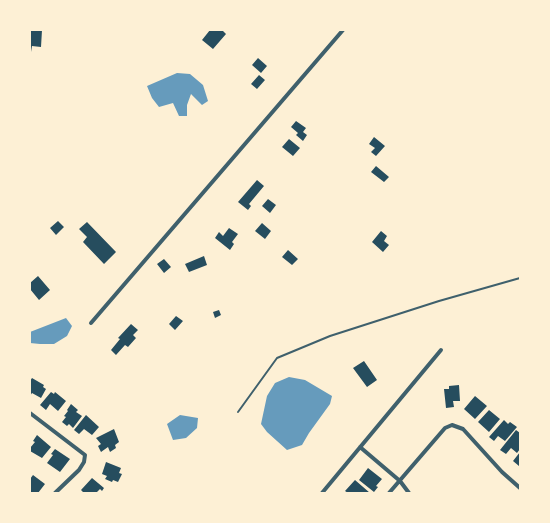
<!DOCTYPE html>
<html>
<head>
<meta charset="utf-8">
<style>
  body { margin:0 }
  #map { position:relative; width:550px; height:523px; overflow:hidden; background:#fdf0d5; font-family:Manrope,sans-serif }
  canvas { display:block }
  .frame { position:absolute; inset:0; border:31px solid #fdf0d5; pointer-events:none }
</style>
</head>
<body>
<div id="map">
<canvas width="550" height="523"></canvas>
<div class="frame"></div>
</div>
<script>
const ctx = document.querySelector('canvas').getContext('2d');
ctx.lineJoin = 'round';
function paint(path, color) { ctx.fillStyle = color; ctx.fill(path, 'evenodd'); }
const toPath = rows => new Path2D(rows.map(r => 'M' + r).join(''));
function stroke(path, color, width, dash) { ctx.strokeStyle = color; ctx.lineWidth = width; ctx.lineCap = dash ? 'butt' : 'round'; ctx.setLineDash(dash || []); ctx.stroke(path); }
paint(toPath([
  [177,73,190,74,203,85,208,101,202,105,191,94,187,105,187,116,179,116,173,103,159,107,152,98,147,86],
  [66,318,72,326,67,336,54,344,40,344,30,343,30,332],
  [289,377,305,380,332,396,330,404,309,433,302,445,287,450,267,432,261,424,267,396,275,383],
  [180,415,198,418,197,428,186,438,173,440,167,424]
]), '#669bbc');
paint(toPath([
  [30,30,42,30,41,47,32,46,31,52,30,51],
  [210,30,222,30,226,34,213,49,202,40],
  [258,58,267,66,261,73,252,65],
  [259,75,265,80,257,89,251,84],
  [296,121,306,128,303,132,307,135,303,141,296,135,298,133,291,127],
  [374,137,385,146,376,156,371,152,375,148,369,144],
  [289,139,300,148,293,156,282,147],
  [376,166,389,177,384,182,371,172],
  [257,180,264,186,249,204,251,206,248,210,238,202],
  [268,199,276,205,270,213,262,206],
  [58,221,64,227,56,235,50,228],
  [87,222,116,252,104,264,83,242,87,237,79,229],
  [262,223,271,231,265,239,255,231],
  [229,228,238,234,232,242,234,244,230,250,215,238,219,232,223,236],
  [381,231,387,236,384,241,389,245,383,252,372,242],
  [288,250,298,259,292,265,282,257],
  [204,256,207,265,189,272,185,264],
  [164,259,171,267,164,273,157,264],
  [38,276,50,290,39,300,30,289,30,283],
  [219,310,221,315,215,318,213,312],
  [176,316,183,321,175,330,169,324],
  [131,324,138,330,133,335,136,338,128,347,125,345,116,355,111,350,120,339,118,338],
  [364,361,377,380,367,387,353,368],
  [32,378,44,385,43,387,46,389,41,398,32,393,30,396,30,381],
  [459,385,460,401,453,401,454,407,446,408,444,389,449,389,449,386],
  [51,392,54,394,55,392,66,401,58,411,50,404,46,410,40,405],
  [475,396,487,406,475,419,464,409],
  [71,404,78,410,76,412,82,416,73,428,69,424,67,426,62,422,66,417,64,416,68,411,67,410],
  [489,410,500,419,489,432,478,422],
  [86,415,99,427,92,435,84,429,79,434,74,430],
  [504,420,508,424,510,422,517,427,505,441,498,436,494,441,489,437],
  [114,429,119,442,115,445,116,448,110,452,108,447,101,452,98,446,101,444,96,438],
  [516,430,520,433,520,449,517,453,511,448,506,454,500,450],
  [37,435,51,447,42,458,30,451,30,448,35,442,33,441],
  [55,449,70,459,60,472,47,463,53,455,51,454],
  [520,452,520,465,519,466,513,461],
  [106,462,121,468,119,473,122,474,118,482,113,480,112,482,105,479,107,476,102,474],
  [368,468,382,479,376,486,378,487,374,492,359,480],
  [33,475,45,484,38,493,30,493,30,479],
  [92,478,104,488,102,491,100,489,96,493,84,493,81,490],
  [355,480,370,493,348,493,345,491]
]), '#264d5e');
stroke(toPath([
  [238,412,277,358,330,336,439,301,520,278]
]), '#3f606c', 2);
stroke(toPath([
  [91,323,343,30],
  [30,413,85,455,84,462,79,470,55,493],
  [360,447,400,481,409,493],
  [322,493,441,350],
  [389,493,445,428,452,425,463,429,502,472,520,488]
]), '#3f606c', 4);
</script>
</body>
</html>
